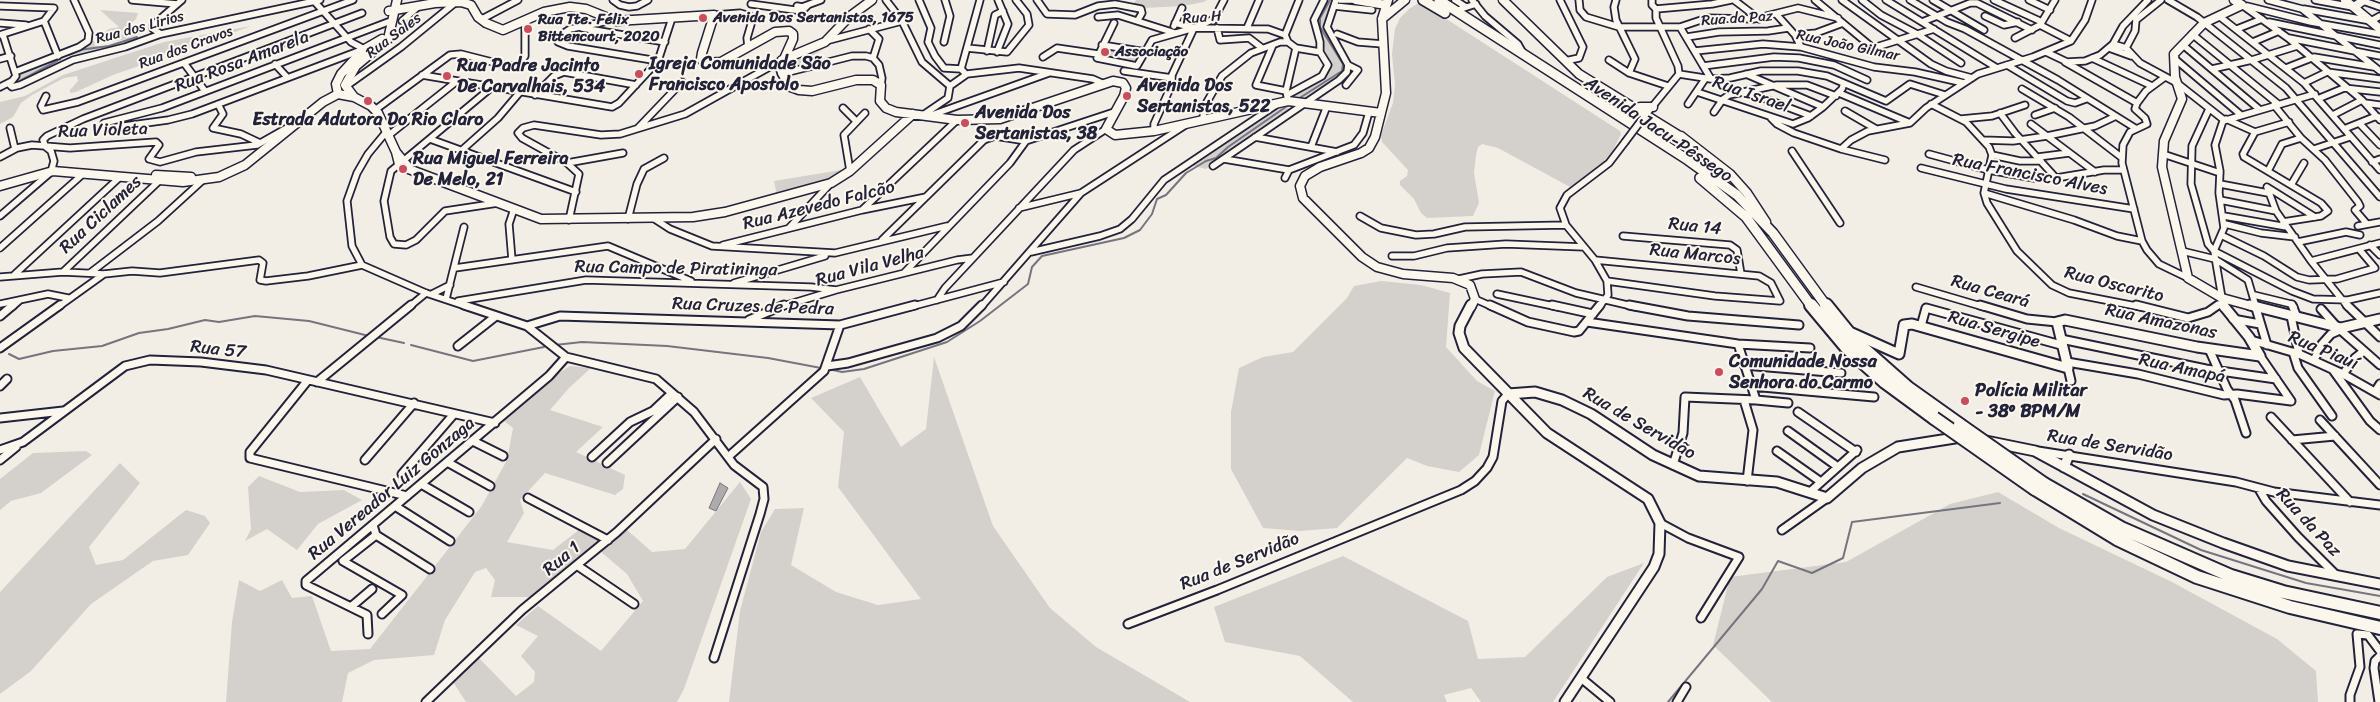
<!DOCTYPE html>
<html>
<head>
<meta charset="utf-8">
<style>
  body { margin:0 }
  canvas { display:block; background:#f2eee5 }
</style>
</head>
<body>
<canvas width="2380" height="702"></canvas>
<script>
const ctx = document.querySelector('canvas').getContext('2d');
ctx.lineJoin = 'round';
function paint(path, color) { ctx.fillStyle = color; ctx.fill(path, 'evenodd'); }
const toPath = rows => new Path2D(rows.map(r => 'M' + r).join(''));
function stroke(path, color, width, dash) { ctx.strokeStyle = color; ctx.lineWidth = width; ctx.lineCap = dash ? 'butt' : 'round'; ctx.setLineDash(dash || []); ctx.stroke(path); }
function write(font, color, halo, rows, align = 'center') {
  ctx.font = font + ' Sriracha,sans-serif'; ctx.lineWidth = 4; ctx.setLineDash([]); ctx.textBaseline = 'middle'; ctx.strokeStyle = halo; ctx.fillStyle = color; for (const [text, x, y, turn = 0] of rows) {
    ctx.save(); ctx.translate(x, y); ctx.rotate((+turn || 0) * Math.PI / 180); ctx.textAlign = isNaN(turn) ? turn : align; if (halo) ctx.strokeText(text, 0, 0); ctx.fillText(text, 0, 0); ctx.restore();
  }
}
paint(toPath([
  [1136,0,1207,0,1204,2,1183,6,1143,8,1132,6],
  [1326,1,1333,3,1325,19,1325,30,1346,68,1343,74,1308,98,1295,96,1293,93,1324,76,1329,70,1330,62,1322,51,1324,41,1316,23],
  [1420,2,1620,131,1621,134,1613,150,1599,168,1570,187,1498,148,1482,144,1478,147,1476,155,1474,173,1479,203,1473,216,1427,218,1421,213,1414,199,1400,185,1400,181,1407,176,1408,170,1382,142,1381,135,1393,103,1395,85,1392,54,1395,29,1400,18,1409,9],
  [100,10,138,13,136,19,124,29,142,33,128,39,101,43,98,40,102,34,109,29,119,27],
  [251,26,203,44,163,54,156,60,113,75,76,92,70,93,70,90,78,81,77,76,64,78,32,95,21,103,13,117,0,124,0,102,25,96,63,75,164,42],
  [155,35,125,46,85,55,66,56,91,41,94,41,95,46,103,47],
  [822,44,825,48,799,64,801,68,786,72,783,66,784,61],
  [1105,46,1144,53,1137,65,1098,59],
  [72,58,25,82,15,84,21,72,53,60],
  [1279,105,1292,109,1206,169,1190,165],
  [841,170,827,182,777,196,774,181],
  [1381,281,1421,285,1450,293,1446,347,1477,381,1495,391,1479,455,1459,472,1427,466,1407,458,1337,528,1300,531,1263,528,1231,469,1231,412,1239,368,1263,357,1293,352,1347,298,1354,286],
  [934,357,993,526,1050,608,1096,647,1190,702,729,702,740,611,761,532,775,509,804,508,791,565,836,592,878,605,921,599,838,487,844,432,811,398,860,377,901,447,926,429],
  [570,366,591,368,569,388,550,410,603,427,576,452,625,475,623,489,615,495,545,473,520,500,524,513,507,542,553,550,580,529,602,542,535,597,491,597,495,580,486,568,475,572,445,620,434,655,374,660,348,673,342,702,226,702,232,622,239,580,260,591,282,580,292,598,312,596,331,651,370,649,481,507,507,460,513,428,504,421,551,378],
  [86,451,92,455,41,493,11,501,0,510,0,479,33,453],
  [120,463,140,483,89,547,96,565,123,560,186,510,205,516,210,523,188,555,153,561,91,604,31,671,0,694,0,592],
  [259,476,300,492,344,490,362,500,318,524,297,550,267,529,245,541,251,529,248,487],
  [740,482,751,499,684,689,677,702,466,702,453,682,478,657,516,696,534,682,535,672,521,656,538,636,516,625,538,606,601,651,643,601,627,574,600,551,626,529,652,552,685,549],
  [1998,492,2059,528,2172,582,2277,639,2316,671,2318,702,1772,702,1713,645,1730,577,1846,562,1950,504],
  [1343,556,1468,621,1478,659,1525,657,1607,577,1644,563,1553,702,1481,702,1471,688,1444,695,1447,702,1353,702,1300,656,1225,642,1214,607]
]), '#d4d1cc');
const water = toPath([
  [720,483,728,488,716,511,709,508,720,483]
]);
paint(water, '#aeabad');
stroke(water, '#76747f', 1);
stroke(toPath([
  [79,50,109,46,137,37],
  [68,55,75,52],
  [14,84,57,61],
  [0,91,2,90],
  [1298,99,1342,71,1343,64,1320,27,1320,18,1330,0],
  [376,337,404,343],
  [411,345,473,361,544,347],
  [555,345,582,342,667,346,768,358,821,368],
  [9,354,19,359,53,351,102,346,139,333,168,329,205,320,219,322,255,316,309,321,369,336],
  [829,369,842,372,864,369,947,342,980,321,1028,284,1032,267,1042,256,1124,238,1140,230,1152,214,1157,199,1166,195,1186,173,1206,161,1216,158,1228,147,1290,104],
  [2083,494,2201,550,2306,583,2380,596],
  [1668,702,1762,589,1778,561,1812,573,1843,558,1852,522,2000,503]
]), '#76747f', 2);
const streetFar1 = toPath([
  [132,0,177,4],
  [313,0,351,42,364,49],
  [613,0,620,5,629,7,637,6,648,0],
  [886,0,902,21,922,62,950,86],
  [919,0,931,28,928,42,935,56,944,68,961,69],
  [1037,0,1047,14,1075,15,1098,6,1115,4,1141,9,1142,13,1138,20],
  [1340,0,1356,0],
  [1455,0,1466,7],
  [1472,0,1485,16,1518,44,1523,53],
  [1560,0,1583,47,1579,58,1565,61],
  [1579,0,1580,10,1586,17,1619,27,1680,27,1707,18,1754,19,1798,8,1838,18],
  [1616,0,1614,7,1616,20,1635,59,1629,73],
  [1652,0,1652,5,1656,9],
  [1734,0,1759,19],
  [1815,0,1873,48,1934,29],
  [1842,0,1931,64,1946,71,1972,78],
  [1862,0,1881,15,1917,34,1961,63],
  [1886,0,1997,68],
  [1910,0,1947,22,1965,29,2058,80,2135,128],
  [1933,0,1984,30],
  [1994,0,2042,22],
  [2029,0,2050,10],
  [2168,0,2197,17,2286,88,2380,197],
  [2268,0,2302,9,2380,71],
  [2315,0,2353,7],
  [2363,1,2380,7],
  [751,4,802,11,808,5],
  [2242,5,2288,38,2362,100,2380,120],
  [0,6,54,8,44,21],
  [797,6,802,7,821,0],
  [1334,6,1372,10],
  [2247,6,2311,22,2380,34],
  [1656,9,1712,4,1731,0],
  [1656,9,1656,18,1678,66,1679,74],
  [2304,9,2371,21,2380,16],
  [1455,11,1476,4],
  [714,15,740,13,750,16,752,21,747,38,748,47],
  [1777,15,1795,35,1801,47],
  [1985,16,2004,25,2018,22],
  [2219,16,2304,83,2380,170],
  [1098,17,1118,15,1175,33],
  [482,19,518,0],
  [613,20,570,29,561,35,558,42,568,46,658,61],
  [44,21,58,56],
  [402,21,419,6],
  [1213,21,1224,0],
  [1922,22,1970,3,1977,3,2032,30],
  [2269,22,2380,45],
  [0,23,26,25],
  [1114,23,1097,58,1137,66,1152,40,1194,28,1268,29,1285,35],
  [1175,23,1194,28,1214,19],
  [2040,25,2071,41],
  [1174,26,1182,8],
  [1680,27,1711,79],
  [582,28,665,42],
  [1217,28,1220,40,1249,38,1262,48],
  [1247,28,1259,0],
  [869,29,879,39,873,58],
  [2237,29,2262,19],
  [161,34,153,29,153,25,182,0],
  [1337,34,1358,42,1383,44],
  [2192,34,2278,104],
  [0,35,44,21],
  [1795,35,1816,33,1843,23],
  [1687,37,1719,32,1768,31,1788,28],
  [2015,38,2040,25,2055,0],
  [2289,38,2380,56],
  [826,41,902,21],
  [944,42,950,16,945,0],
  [2253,42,2279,31],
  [2113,44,2126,48,2140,63,2177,83,2224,120],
  [1102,45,1146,52],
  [1273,45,1256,85,1286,91],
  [2183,45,2259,109],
  [967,48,1007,52,1029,25,1027,14,1016,0],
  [2109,48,2131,56],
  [2126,48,2135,31,2136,20,2161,0],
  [987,51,995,15,1003,11],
  [1695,51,1763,44,1801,47,1874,67,1915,72,1964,83],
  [997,52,1008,24,998,0],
  [1320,52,1320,42,1314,20,1324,0],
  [2046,52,2067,62,2085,61,2100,55,2113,44,2123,26,2148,0],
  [1043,57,1057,48,1098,54],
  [2092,58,2152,86],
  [0,59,11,56],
  [2175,59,2241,115],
  [1609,60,1629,73,1668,86],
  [2065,62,2137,103],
  [184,63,205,91],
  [275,64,287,77],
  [2007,65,2067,101,2075,103,2086,99],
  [1703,66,1774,57,1799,58,1834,65,1867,80],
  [2286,68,2314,57,2374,67],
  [2212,69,2252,60,2297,46],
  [1124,71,1172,78],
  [15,72,79,47,88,41,89,33,74,0],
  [964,72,961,69,980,0],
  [781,74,852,56,866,56,873,58,879,65,882,78,881,85],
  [1679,74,1711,79,1730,78,1761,71,1798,71,1827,76,1886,101,1910,84,1945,95],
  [1746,74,1823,107],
  [422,75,612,107,619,103,658,61,672,18],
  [2165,77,2146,91,2137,103,2135,109,2145,118,2147,124,2130,132,2123,145,2122,163,2142,241,2147,250,2159,264,2188,278],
  [2304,83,2327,72,2380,79],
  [9,84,12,87,20,85,73,60,125,47,161,34,320,0],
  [1346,85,1358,70,1348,65],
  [950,86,967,74,1019,68,1093,79,1102,83],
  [0,87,12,81,16,76,3,35],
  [345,87,401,47,456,2],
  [492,87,391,171,384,201,390,237,394,244,406,245,416,240,445,211,498,203],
  [2022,89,2069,117,2121,157],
  [1697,92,1793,124,1808,118,1823,107,1842,89,1844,83],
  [1747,92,1811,116],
  [1839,93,1910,123],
  [535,95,554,76,564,72,636,85],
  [1287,95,1322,76,1328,65,1320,52,1296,48],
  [46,96,41,106,43,110,78,102,353,0],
  [2320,98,2344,88,2380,92],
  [1288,101,1286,91,1296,48,1288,42,1285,35,1299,0],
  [2365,103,2380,105],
  [218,104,223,114,213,128,241,134,260,143],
  [1688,104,1705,79],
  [1931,104,1966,122,1989,147,1992,155,1984,193,1987,203,2017,251,2052,285,2069,293,2141,307],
  [2274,105,2301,138,2325,160,2358,202,2360,206,2355,210,2367,224],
  [843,108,856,121],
  [2209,109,2192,146,2191,184,2208,244,2214,251,2222,298],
  [375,110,450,55,461,54,508,66,519,65,525,56,525,21],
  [1845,111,1876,129],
  [1714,112,1723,99,1729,95,1777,85,1807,85,1836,96],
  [2000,113,2015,133,2056,178],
  [923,115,948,98,950,86],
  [2035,115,2055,108],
  [2333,115,2362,100],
  [929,116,1049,73],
  [1643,118,1679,74],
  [1771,118,1777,124,1794,133,1841,149,1851,140,1868,131,1910,123,1926,108,1978,74,2033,57,2071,41,2085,20,2092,0],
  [1203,119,1204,107,1222,76,1251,53,1280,42,1288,42],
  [1961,119,1992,116,2025,105],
  [2226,119,2255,132],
  [104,123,162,108,388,22],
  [2031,124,2095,172],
  [2360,124,2380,145],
  [117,127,168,120,192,114,364,49],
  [10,128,15,149],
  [638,128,682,82],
  [2344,129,2374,117,2380,117],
  [387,131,368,154,357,173,347,201,352,246,362,265,426,293,468,307],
  [1154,131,1154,124,1172,84,1172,75,1194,28],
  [389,135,457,81],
  [1255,137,1337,152],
  [430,139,576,192],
  [1983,140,2013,141,2047,136,2095,126,2114,117],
  [45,145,43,140,47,136,83,119,362,13],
  [1311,147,1327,106],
  [1841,149,1885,160],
  [2314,149,2350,137],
  [462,150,498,118,520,92],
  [1792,151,1840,223],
  [1929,154,1988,170,2034,178,2056,178,2104,170,2123,170],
  [2163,154,2220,173],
  [1992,155,2020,161,2041,161],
  [0,157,17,148,32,145,70,148,156,142,159,145,149,159,160,162,196,152,257,145,287,128],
  [2038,157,2069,153],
  [1224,159,1289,170],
  [2372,162,2380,159],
  [567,163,623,153],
  [1213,166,1339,80,1347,72,1348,65,1327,27,1336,0],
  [1921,168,2006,189,2134,209],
  [850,171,844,135,865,113],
  [2268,171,2282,144,2301,138],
  [1285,178,1289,170,1354,145,1363,133,1369,112],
  [2220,184,2268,193],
  [2291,185,2304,163],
  [2267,187,2276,211,2311,261,2348,307],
  [2267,187,2315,217],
  [1984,193,2074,220,2117,236,2142,241],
  [2220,200,2276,211],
  [1019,208,1081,193,1187,124],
  [863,209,957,120],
  [0,216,51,172,54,161,51,151,46,147],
  [1360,216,1381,228,1416,235,1434,234,1465,227,1566,225],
  [2224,216,2287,227],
  [653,218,670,229,712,246,835,253,947,226],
  [628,219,637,184,644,169,664,158],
  [569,220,579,174,567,163,522,138,518,133,523,128,534,125,601,135,620,134,685,114,782,60],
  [2283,222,2321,216,2328,211,2321,203,2244,157,2243,154,2255,132,2289,122],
  [2225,224,2261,233,2295,237],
  [2358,226,2380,222],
  [789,228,831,183],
  [2221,235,2264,256,2297,277,2309,280,2337,279,2375,268,2359,249],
  [1623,236,1730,245,1737,250,1741,274],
  [882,240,984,140,995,136,1026,141],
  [2298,242,2346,232,2360,235],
  [723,245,862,210,926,197],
  [2370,245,2380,255],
  [0,248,84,173],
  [2182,251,2215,259,2248,280,2256,307],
  [2214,251,2224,228,2219,193,2220,171,2215,145,2223,121,2315,94],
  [2214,251,2292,291,2313,299,2348,300,2380,293],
  [1031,252,1100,236,1120,229,1132,219,1164,180,1276,105],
  [1392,256,1414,256,1447,248,1506,244,1584,247],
  [512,260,509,224,514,209],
  [1595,260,1759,276,1771,283,1780,301,1715,296,1607,281],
  [2311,261,2380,243],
  [455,268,608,246,691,281],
  [63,272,159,181],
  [90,273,158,221,204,179],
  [904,273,1010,163,1026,141,1114,112],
  [14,275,120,177],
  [0,277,63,272,104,274,132,271,160,273,259,260,263,263,260,280,266,281,308,276,362,265],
  [1459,279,1482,274,1521,272,1576,293,1636,307],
  [734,283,825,256],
  [1916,287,1984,307],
  [432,294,450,285],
  [1497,294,1558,307],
  [2254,295,2291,304,2294,307],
  [446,299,464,227],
  [1475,299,1493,307],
  [937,300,945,288,1074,150,1106,129],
  [458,301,586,280,811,287,836,290],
  [0,304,48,294,68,298],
  [12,307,19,301],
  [58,307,104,274],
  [409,307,426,293],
  [780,307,836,290,957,260,973,258],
  [910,307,1004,282],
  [981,307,1081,193],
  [1599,307,1608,295,1607,281,1595,260,1566,225,1560,208,1567,195,1609,163,1625,142],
  [2216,307,2222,303]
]);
const street = toPath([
  [464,305,527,326,566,357,656,379,694,412,734,465,763,487,764,499,760,514,714,658],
  [1490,305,1528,322,1574,332,1579,331,1600,305],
  [1552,305,1593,314],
  [1629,305,1688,316,1799,325],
  [1980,305,2027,319,2057,322],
  [2136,305,2188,318,2208,312,2218,305],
  [2255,305,2267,345],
  [2292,305,2297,317],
  [2347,305,2380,337],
  [2321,309,2337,327,2380,365],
  [0,316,13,305],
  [2291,316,2299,354],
  [2233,319,2260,324],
  [749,320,784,305],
  [1587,322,1738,344,1810,348],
  [527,326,560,316,840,325,915,305],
  [1921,326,1926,308,2061,345],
  [2061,339,2206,369,2276,379],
  [2251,340,2299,354,2343,374,2380,395],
  [458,346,496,316],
  [0,348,60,305],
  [2209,349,2227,389,2235,400,2246,433],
  [2293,352,2298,368,2332,416],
  [2314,360,2322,344,2331,334,2340,330],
  [2067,362,2138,374,2224,395,2237,394,2291,401,2260,356],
  [1744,365,1841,373],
  [827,366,848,363,937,338,961,326,982,305],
  [2068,368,2071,381],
  [2333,370,2370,421,2380,430],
  [2343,374,2355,358,2364,351],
  [308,380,250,452,250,458,407,496],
  [317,382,411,305],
  [0,386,7,379],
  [1751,386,1874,397],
  [2375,392,2380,384],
  [1744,400,1753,430,1747,481],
  [1756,400,1788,403],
  [1798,412,1856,452],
  [2271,417,2350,502],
  [0,418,63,411],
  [2320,420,2380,485],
  [1788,431,1838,467],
  [2292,440,2335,436],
  [473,441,503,456],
  [0,450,23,442,125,366,150,360,201,362,266,370,495,423],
  [1777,451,1821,482],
  [2038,451,2236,482,2274,492,2380,505],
  [592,457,630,422,653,411,672,393],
  [728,457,824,371,840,325],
  [0,460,16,447],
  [365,460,414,403],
  [447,462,490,486],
  [607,463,678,397],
  [1673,465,1683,433,1685,397,1756,400,1738,344],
  [402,474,454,414],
  [421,484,469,512],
  [2259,489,2266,501,2298,537,2336,575],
  [1810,492,1857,450],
  [528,498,608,540],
  [395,506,450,541],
  [1660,523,1688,538,1739,557,1701,618],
  [373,525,376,535,430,569],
  [1782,530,1827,498],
  [376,535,343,561,402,595,382,614],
  [578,566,634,604],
  [352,606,372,589],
  [1128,624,1217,590,1461,490,1475,481,1487,468,1493,457,1502,401,1508,394],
  [368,634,367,615,306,585,306,581,549,376,566,357],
  [1581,678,1610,702],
  [426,702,522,610,617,532,716,439],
  [1677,702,1686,687],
  [2350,702,2350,695,2360,667,2357,634,2368,635,2380,651],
  [2379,702,2374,668,2375,661,2380,656]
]);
const secondaryFar1 = toPath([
  [397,0,388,39,356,66,345,85,354,97,371,106,378,113,396,152,410,169],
  [1356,0,1386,5],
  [1388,0,1382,19,1386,93,1375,137,1369,148,1361,153,1320,167,1305,176,1300,186,1303,198,1362,257,1377,267,1403,274,1453,278,1470,285,1475,299,1471,307],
  [1503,0,1579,74,1686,140],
  [2234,0,2242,5,2204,23,2174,54,2175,77,2182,99,2164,141,2162,167,2188,278,2222,298,2255,307],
  [2345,0,2380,29],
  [2354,7,2364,0],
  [389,11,435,3,461,2,471,5,478,17,486,23,503,30,544,12,570,7,586,9,616,21,714,15,702,53,701,59,705,63,721,62,775,32,789,31,793,34,793,39,780,68,788,86,799,90,812,91,856,80,873,80,881,85,880,101,886,108,896,112,957,120,1000,119,1113,81,1123,83,1126,88,1124,96,1106,129,1115,135,1154,131,1288,101,1381,113],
  [1382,19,1405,0],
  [782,60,825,42,849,17,872,0],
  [338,94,336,84,341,74,363,50,382,39],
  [1640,107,1653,107],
  [1681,136,1730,174,1747,193,1766,222],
  [396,152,399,164,406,168,541,219,693,217,725,212,831,183,850,171,913,114],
  [156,175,191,177],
  [0,186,53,171,183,182,219,177,245,165,323,102,338,94,354,97],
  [2222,298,2224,307]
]);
const secondary = toPath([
  [1471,305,1460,326,1459,333,1464,348,1547,433,1648,499,1660,523,1659,554,1654,567,1565,702],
  [2223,305,2249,337,2260,356],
  [2250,305,2341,328,2380,319],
  [1852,333,1899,354,1904,325,1912,324,2068,368,2057,322,2065,320,2197,347,2260,356],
  [1508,394,1535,392,1562,400,1591,414,1653,455,1699,476,1777,482,1827,498,1862,468,1898,447,1961,437],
  [1986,441,2035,451,2153,515,2223,543,2288,566,2380,584],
  [2064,467,2069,455]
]);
const highwayFar1 = toPath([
  [1423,0,1445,13],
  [1439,0,1688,160,1737,195,1773,233,1827,307],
  [1700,178,1746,217,1812,307]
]);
const highway = toPath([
  [1811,305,1847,348,1885,382,1934,418],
  [1826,305,1856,342,1908,388,1960,425],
  [2044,484,2121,528,2231,576,2283,592,2380,613],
  [2035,489,2117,539,2197,577,2290,607,2380,628]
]);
stroke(streetFar1, '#22223b', 9);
stroke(street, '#22223b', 11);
stroke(secondaryFar1, '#22223b', 11);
stroke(secondary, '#22223b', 13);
stroke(highwayFar1, '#22223b', 12);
stroke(highway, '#22223b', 16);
stroke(streetFar1, '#fbf7ec', 5.5);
stroke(street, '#fbf7ec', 7);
stroke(secondaryFar1, '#fbf7ec', 8);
stroke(secondary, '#fbf7ec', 9);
stroke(highwayFar1, '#fbf7ec', 9);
stroke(highway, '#fbf7ec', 12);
const streetBridge = toPath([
  [1625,142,1643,118]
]);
const highwayBridge = toPath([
  [1934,418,2035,489],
  [1960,425,2044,484]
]);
stroke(streetBridge, '#22223b', 9, []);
stroke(highwayBridge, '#22223b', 16, []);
stroke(streetBridge, '#fbf7ec', 5.5);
stroke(highwayBridge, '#fbf7ec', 12);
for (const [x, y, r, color] of [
  [703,18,5,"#d1495b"],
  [528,29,5,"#d1495b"],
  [1105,52,5,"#d1495b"],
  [639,74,5,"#d1495b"],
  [447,76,5,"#d1495b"],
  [1127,96,5,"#d1495b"],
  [368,101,5,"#d1495b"],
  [965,123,5,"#d1495b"],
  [403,169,5,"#d1495b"],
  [1719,372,5,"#d1495b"],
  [1965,401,5,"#d1495b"]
]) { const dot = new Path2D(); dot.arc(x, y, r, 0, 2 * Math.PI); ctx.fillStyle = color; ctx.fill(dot); stroke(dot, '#fbf7ec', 2); }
write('bold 15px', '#22223b', '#fbf7ec', [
  ["Avenida Dos Sertanistas, 1675",713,18],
  ["Rua Tte. Félix",538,20],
  ["Bittencourt, 2020",538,37],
  ["Associação",1115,52]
], 'left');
write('15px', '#22223b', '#fbf7ec', [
  ["Rua H",1202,18,-5],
  ["Rua da Paz",1737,19,-4],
  ["Rua dos Lirios",140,28,-15],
  ["Rua Sales",394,36,-37],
  ["Rua João Gilmar",1848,46,12],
  ["Rua dos Cravos",186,48,-20]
]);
write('18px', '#22223b', '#fbf7ec', [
  ["Rua Rosa Amarela",242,62,-21],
  ["Rua Israel",1751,95,19],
  ["Avenida Jacu-Pêssego",1658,130,34],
  ["Rua Violeta",103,131,-2],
  ["Rua Francisco Alves",2030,175,11],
  ["Rua Azevedo Falcão",819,206,-14],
  ["Rua Ciclames",101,215,-43],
  ["Rua 14",1695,227,6],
  ["Rua Marcos",1695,255,6],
  ["Rua Vila Velha",870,267,-15],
  ["Rua Campo de Piratininga",676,269,1],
  ["Rua Oscarito",2114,285,14],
  ["Rua Ceará",1990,292,16],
  ["Rua Cruzes de Pedra",753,307,2],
  ["Rua Amazonas",2161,322,12],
  ["Rua Sergipe",1994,330,16],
  ["Rua 57",218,350,6],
  ["Rua Piauí",2323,351,23],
  ["Rua Amapá",2182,369,12],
  ["Rua de Servidão",1639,424,30],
  ["Rua de Servidão",2110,446,9],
  ["Rua Vereador Luiz Gonzaga",392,489,-40],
  ["Rua da Paz",2308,523,47],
  ["Rua 1",562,559,-40],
  ["Rua de Servidão",1240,562,-22]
]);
write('bold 18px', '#22223b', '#fbf7ec', [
  ["Igreja Comunidade São",649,64],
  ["Francisco Apostolo",649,85],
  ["Rua Padre Jacinto",457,66],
  ["De Carvalhais, 534",457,87],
  ["Avenida Dos",1137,86],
  ["Sertanistas, 522",1137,107],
  ["Avenida Dos",975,113],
  ["Sertanistas, 38",975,134],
  ["Estrada Adutora Do Rio Claro",368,120,"center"],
  ["Rua Miguel Ferreira",413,159],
  ["De Melo, 21",413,180],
  ["Comunidade Nossa",1729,362],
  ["Senhora do Carmo",1729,383],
  ["Polícia Militar",1975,391],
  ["- 38º BPM/M",1975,412]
], 'left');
</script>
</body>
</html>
